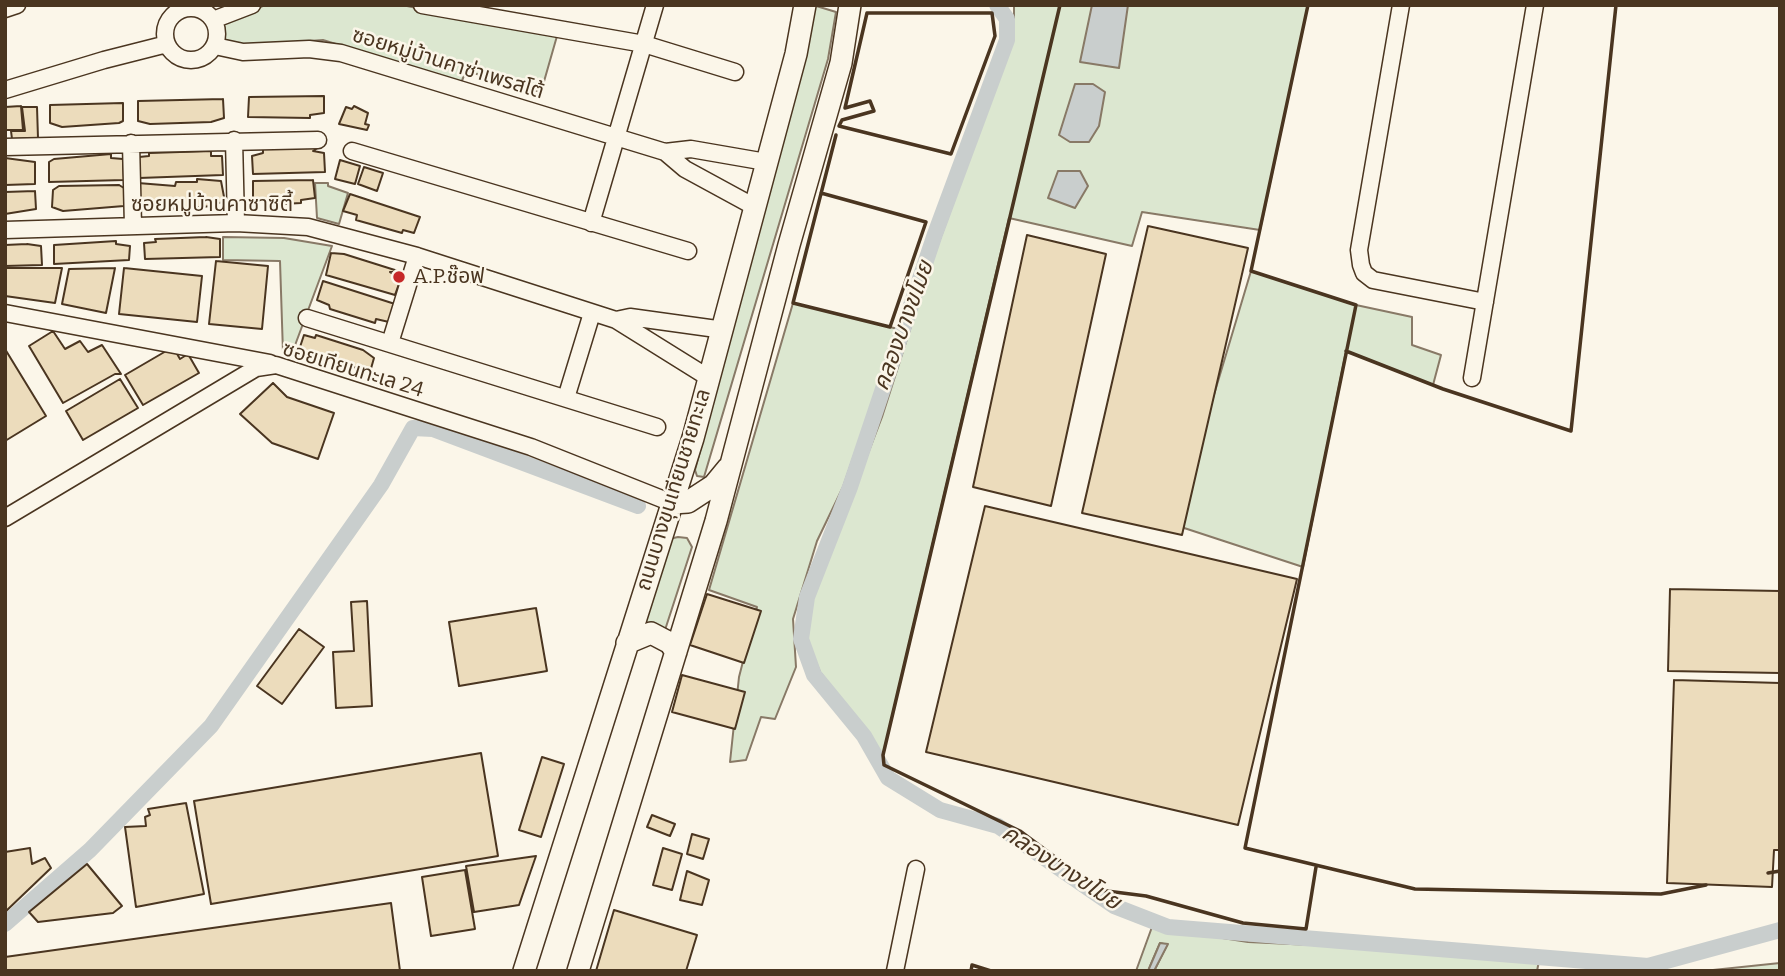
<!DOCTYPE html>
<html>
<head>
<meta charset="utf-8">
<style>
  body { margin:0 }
  #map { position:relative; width:1785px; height:976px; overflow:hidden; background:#fbf6e9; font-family:Bitter,serif }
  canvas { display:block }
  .frame { position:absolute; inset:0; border:7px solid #4a3520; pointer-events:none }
</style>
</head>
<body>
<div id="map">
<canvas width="1785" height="976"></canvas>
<div class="frame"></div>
</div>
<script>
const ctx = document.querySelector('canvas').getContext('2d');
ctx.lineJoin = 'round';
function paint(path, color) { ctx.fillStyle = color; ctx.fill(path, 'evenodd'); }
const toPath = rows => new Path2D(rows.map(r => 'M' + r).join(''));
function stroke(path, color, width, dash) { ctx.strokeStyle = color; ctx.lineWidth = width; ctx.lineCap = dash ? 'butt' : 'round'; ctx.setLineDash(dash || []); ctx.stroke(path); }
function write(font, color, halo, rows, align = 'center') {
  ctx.font = font + ' Bitter,"Noto Sans Thai",serif'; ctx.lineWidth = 5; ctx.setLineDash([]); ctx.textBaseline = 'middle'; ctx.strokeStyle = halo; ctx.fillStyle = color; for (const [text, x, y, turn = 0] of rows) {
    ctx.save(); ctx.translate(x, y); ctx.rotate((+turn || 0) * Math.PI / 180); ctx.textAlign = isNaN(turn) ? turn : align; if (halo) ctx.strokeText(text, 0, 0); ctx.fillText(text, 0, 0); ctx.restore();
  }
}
const green = toPath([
  [265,5,402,5,557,36,541,92,466,71,461,83,323,40,241,46,223,39,224,23,265,5],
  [813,5,836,12,828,59,704,477,697,476,695,470,760,227,813,5],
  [1014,5,1308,5,1260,230,1142,212,1132,246,1009,218,883,755,820,672,806,640,811,602,882,417,932,261,1007,55,1014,26,1014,5],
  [315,183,328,183,328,186,348,193,339,224,317,218,315,183],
  [223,237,284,238,332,246,291,356,283,353,280,261,223,260,223,237],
  [1251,271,1356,305,1412,317,1412,345,1441,355,1433,385,1346,351,1303,567,1175,525,1251,271],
  [793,303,898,329,843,487,817,541,793,619,796,667,775,719,761,717,746,760,730,762,739,677,757,607,709,590,793,303],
  [678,537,687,538,692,547,665,630,644,624,669,539,678,537],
  [1152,927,1248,942,1419,950,1539,961,1537,971,1154,971,1167,945,1160,943,1148,971,1136,971,1152,927],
  [1780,963,1780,971,1713,970,1780,963]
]);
paint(green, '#dce7d0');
stroke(green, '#887966', 2);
const water = toPath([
  [1092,5,1128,5,1119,68,1080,62,1092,5],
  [1075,84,1093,84,1105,92,1099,126,1089,142,1070,142,1059,135,1075,84],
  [1058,171,1080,171,1088,186,1075,208,1048,198,1058,171],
  [1160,943,1168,944,1154,971,1148,971,1160,943]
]);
paint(water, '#c9cecd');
stroke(water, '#887966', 2);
stroke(toPath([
  [997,5,1007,19,1007,40,935,234,850,487,807,597,801,639,814,675,864,736,888,778,940,810,998,826,1114,906,1168,927,1648,966,1780,930],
  [5,924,90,850,211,726,381,485,413,428,433,429,638,506]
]), '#c9cecd', 16);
const building = toPath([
  [324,96,324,113,310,115,310,118,248,117,249,97,324,96],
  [223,99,224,118,211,122,150,124,138,121,138,101,223,99],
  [123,103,123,121,119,123,62,127,50,123,50,105,123,103],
  [21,106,23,130,5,130,5,107,21,106],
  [354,106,368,113,365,124,369,125,367,130,339,124,346,107,352,109,354,106],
  [22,107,37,107,38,138,12,139,11,131,25,131,22,107],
  [319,147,313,151,324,153,325,172,253,174,252,156,263,153,263,149,319,147],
  [211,151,211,156,222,156,223,175,139,178,139,157,149,156,149,153,211,151],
  [111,154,111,158,123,159,124,180,49,182,49,162,54,159,111,154],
  [5,158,35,162,35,184,5,185,5,158],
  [340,160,360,166,355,184,335,179,340,160],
  [364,167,383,173,377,191,358,184,364,167],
  [197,179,221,181,225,202,212,204,212,206,178,209,138,205,138,183,175,186,176,182,197,182,197,179],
  [313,180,315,198,301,200,301,203,265,205,265,202,253,201,253,181,313,180],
  [119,185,124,188,124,206,63,211,52,207,53,190,59,186,119,185],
  [35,191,36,209,5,214,5,192,35,191],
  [350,194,420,217,414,233,403,230,402,233,356,220,357,215,343,211,350,194],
  [1148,226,1248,248,1182,535,1082,513,1148,226],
  [1027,235,1106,254,1051,506,973,487,1027,235],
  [206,237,220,239,220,257,145,259,144,243,156,242,155,239,206,237],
  [116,241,116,244,130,246,129,260,54,264,54,245,116,241],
  [27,244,41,246,42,265,5,266,5,245,27,244],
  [331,253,344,254,398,271,390,272,401,278,395,295,326,275,331,253],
  [216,261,268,266,262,329,209,324,216,261],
  [5,268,62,268,55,303,5,296,5,268],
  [115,268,106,313,62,304,69,269,115,268],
  [124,268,202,276,197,322,119,314,124,268],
  [323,281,395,304,389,322,376,319,375,323,330,309,329,305,317,300,323,281],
  [53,331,65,349,80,341,88,352,102,345,121,374,115,374,63,403,29,346,53,331],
  [304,335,315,338,316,335,363,350,374,358,370,372,299,350,304,335],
  [173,347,180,359,188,354,199,373,143,405,125,375,173,347],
  [5,349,46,416,5,441,5,349],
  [120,379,138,408,83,440,66,411,120,379],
  [273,383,287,397,334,413,318,459,272,443,240,414,273,383],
  [985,506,1297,579,1238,825,926,752,985,506],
  [1670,589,1780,591,1780,673,1668,671,1670,589],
  [707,594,761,611,744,663,690,645,707,594],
  [367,601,372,706,336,708,333,652,354,651,351,602,367,601],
  [536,608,547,671,459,686,449,622,536,608],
  [299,629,324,647,282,704,257,686,299,629],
  [682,675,745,692,735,729,672,712,682,675],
  [1674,680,1780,683,1780,850,1774,850,1772,887,1667,883,1674,680],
  [481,753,498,856,211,904,194,801,481,753],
  [542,757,564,764,541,837,519,830,542,757],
  [186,803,204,894,136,907,125,827,146,826,145,817,150,815,148,809,186,803],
  [652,815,675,824,670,836,647,827,652,815],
  [692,834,709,839,703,859,687,854,692,834],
  [30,848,32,864,45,858,51,868,5,912,5,852,30,848],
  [663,848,682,854,672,890,653,885,663,848],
  [536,856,519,905,474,912,466,866,536,856],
  [87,864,122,906,113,913,38,922,29,912,87,864],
  [465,870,475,929,431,936,422,877,465,870],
  [687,871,709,880,702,905,680,900,687,871],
  [391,903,400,971,5,971,5,957,391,903],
  [614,910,697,935,686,971,596,971,614,910]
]);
paint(building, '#ecdcbc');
stroke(building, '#4a3520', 2);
const minor = toPath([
  [422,5,644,44,735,72],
  [1401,5,1359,250,1361,265,1364,273,1373,280,1485,302],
  '165 34a26 26 0 1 1 52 0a26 26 0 1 1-52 0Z',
  [5,9,17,5],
  [213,20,252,5],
  [215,46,243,52,309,49,341,53,665,152,685,169,753,206],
  [5,90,104,60,167,44],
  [234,140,236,223],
  [131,143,133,226],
  [5,147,318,140],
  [352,151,688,251],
  [665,152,691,149,766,162],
  [591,223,655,5],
  [5,230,236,223,308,227,417,256,616,320,630,317,724,330],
  [5,313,270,363],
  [307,318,657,427],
  [616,320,709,378],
  [390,343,417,256],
  [1472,378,1535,5],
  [566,398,592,313],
  [5,518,256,368,276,365,531,447,672,503],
  [895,971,916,869]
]);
const major = toPath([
  [672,503,688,502,714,485,728,468],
  [627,643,651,633,670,643,676,652],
  [524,971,693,438,796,54,805,5],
  [578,971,716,521,789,245,841,63,850,5]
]);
stroke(minor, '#4a3520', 19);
stroke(major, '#4a3520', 24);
stroke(minor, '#fbf6e9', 16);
stroke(major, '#fbf6e9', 21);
stroke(toPath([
  [1060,5,883,755,884,765,1020,831,1099,890,1146,896,1243,923,1306,929,1316,867],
  [1308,5,1251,271,1356,305,1245,848,1415,889,1661,894,1706,885],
  [867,13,992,13,995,36,951,154,839,126,842,120,874,111,870,101,845,108,867,13],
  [821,193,926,222,890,327,793,303,836,135],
  [1346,351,1443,389,1571,431,1616,5],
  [1768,873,1780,871],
  [971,971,972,965,991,971]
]), '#4a3520', 3.5);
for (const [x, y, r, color] of [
  [399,277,7,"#c62828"]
]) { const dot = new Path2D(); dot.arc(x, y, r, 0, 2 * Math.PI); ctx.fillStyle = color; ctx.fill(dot); stroke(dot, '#fbf6e9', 2.5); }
write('21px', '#4a3520', '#fbf6e9', [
  ["ซอยหมู่บ้านคาซ่าเพรสโต้",448,64,17],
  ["ซอยหมู่บ้านคาซาซิตี้",212,205],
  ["ซอยเทียนทะเล 24",353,370,17],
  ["ถนนบางขุนเทียนชายทะเล",674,490,-73]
]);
write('21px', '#4a3520', '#fbf6e9', [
  ["A.P.ช๊อฟ",413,277]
], 'left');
write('italic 23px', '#4a3520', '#fbf6e9', [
  ["คลองบางขโมย",904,326,-70],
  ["คลองบางขโมย",1061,868,33]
]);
</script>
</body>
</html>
